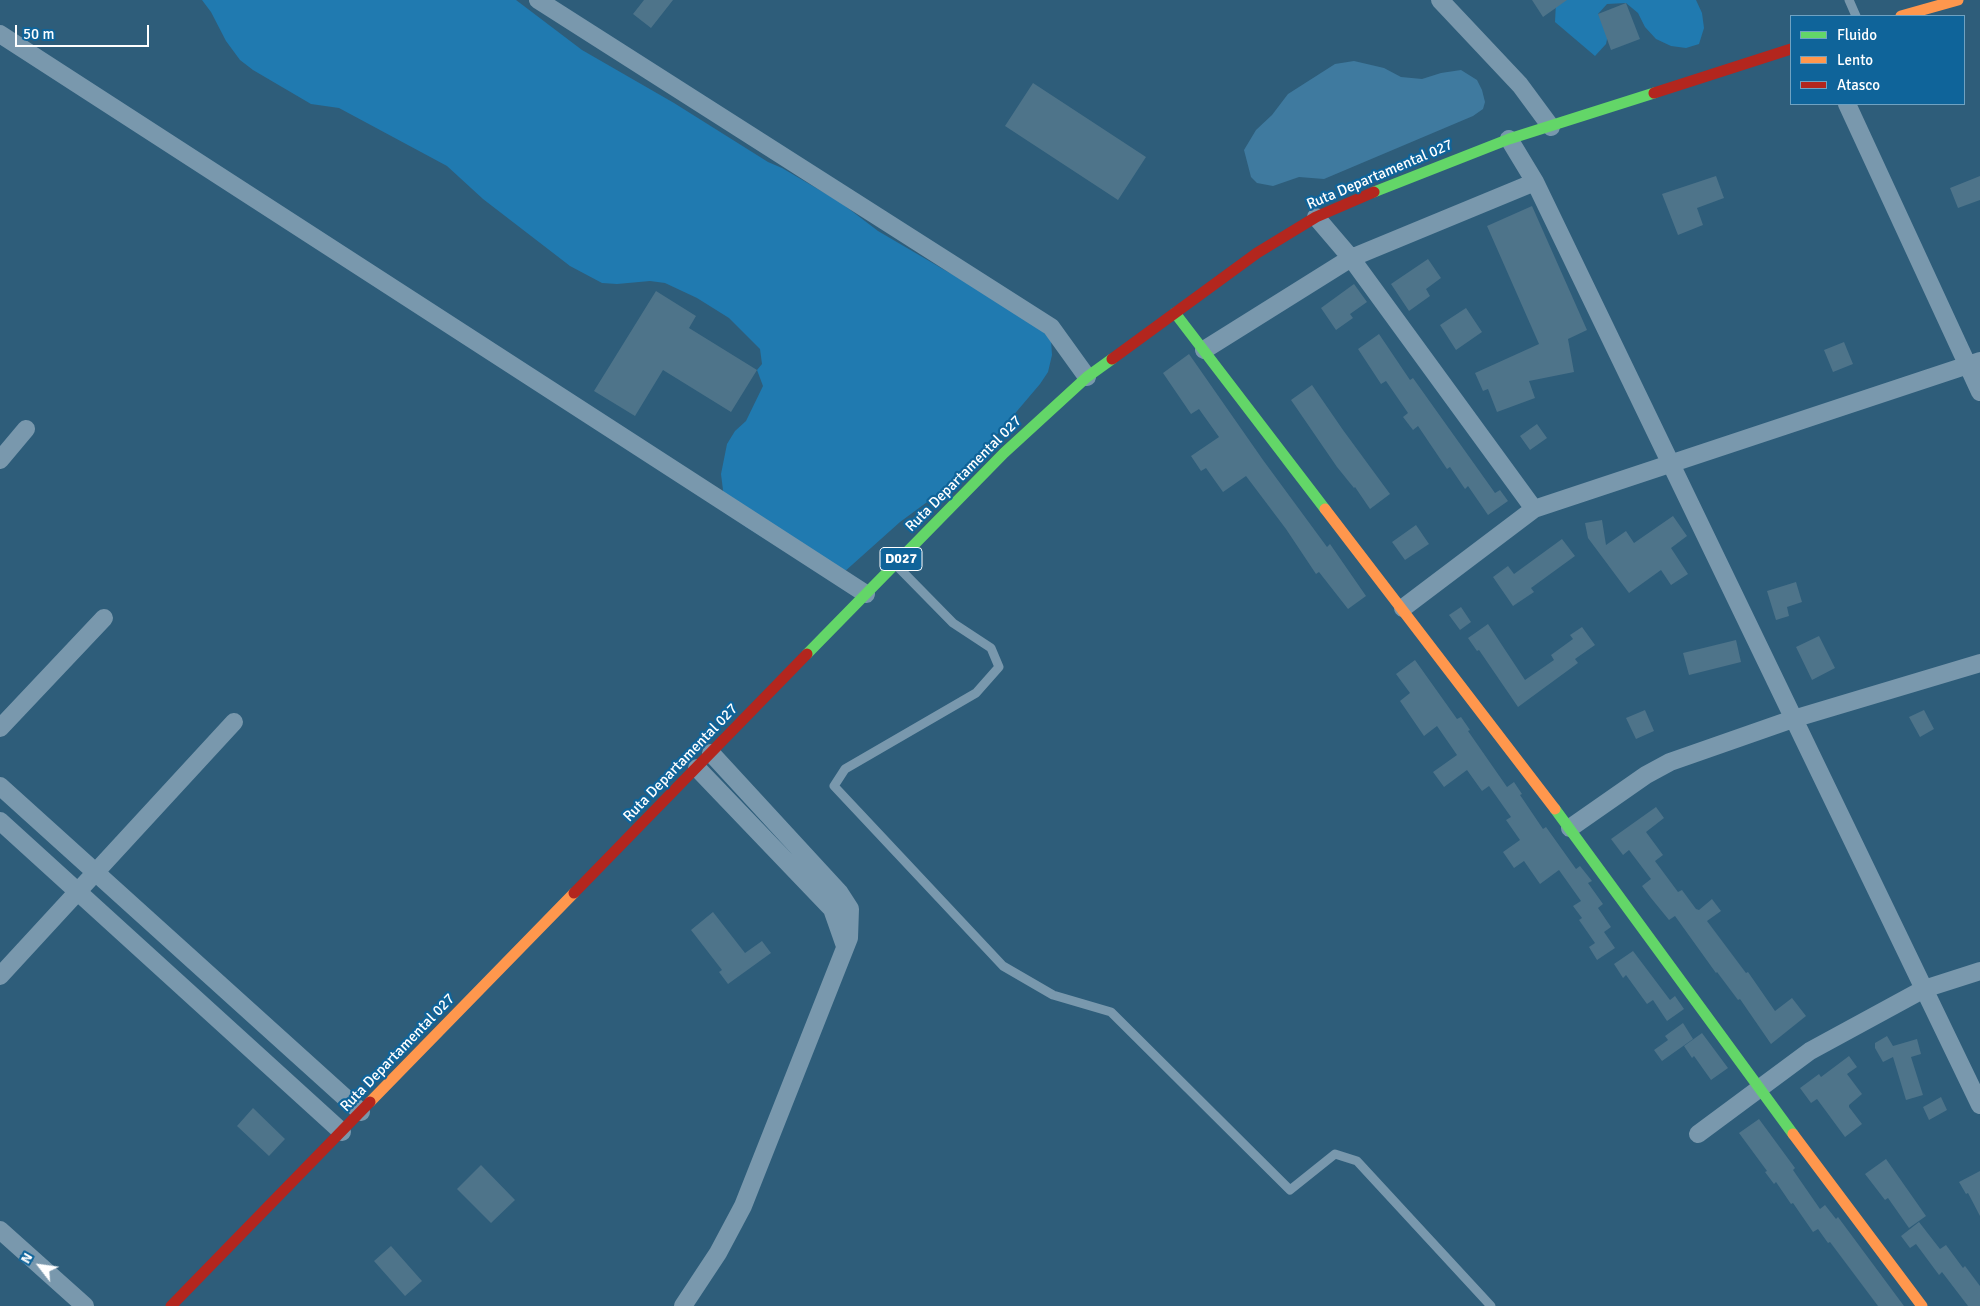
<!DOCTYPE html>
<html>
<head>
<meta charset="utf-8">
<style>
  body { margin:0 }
  #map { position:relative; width:1980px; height:1306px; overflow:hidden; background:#2e5d7a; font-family:Signika,sans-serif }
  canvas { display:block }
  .legend { position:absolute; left:1790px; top:15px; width:175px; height:90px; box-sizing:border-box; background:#0f649a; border:1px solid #6fa2c2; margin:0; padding:6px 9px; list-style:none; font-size:15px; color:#fff }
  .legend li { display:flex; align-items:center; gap:10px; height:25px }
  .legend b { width:25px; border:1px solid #6fa2c2 }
  .north { position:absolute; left:15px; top:1241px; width:50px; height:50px; -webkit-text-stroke:4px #0f649a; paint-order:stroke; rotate:300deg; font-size:14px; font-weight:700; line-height:20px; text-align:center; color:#fff }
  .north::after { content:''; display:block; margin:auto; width:18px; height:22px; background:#fff; clip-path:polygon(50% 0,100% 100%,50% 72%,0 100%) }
  .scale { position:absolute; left:15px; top:25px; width:134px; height:22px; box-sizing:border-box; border:2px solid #fff; border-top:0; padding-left:6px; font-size:15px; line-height:18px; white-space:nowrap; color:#fff; -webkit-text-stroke:4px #0f649a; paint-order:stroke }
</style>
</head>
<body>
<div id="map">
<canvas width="1980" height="1306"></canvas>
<ul class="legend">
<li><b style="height:6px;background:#63d668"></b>Fluido</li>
<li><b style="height:6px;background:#ff974d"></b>Lento</li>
<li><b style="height:6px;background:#b3261e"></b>Atasco</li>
</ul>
<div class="north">N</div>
<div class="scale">50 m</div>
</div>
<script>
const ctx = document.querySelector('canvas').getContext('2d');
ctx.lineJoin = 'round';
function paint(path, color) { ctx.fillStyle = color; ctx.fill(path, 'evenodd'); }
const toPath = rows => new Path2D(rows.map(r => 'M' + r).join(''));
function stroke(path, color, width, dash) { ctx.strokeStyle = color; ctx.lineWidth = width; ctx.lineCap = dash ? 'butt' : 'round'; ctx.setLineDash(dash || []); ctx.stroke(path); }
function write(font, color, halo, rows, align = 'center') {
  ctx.font = font + ' Signika,sans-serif'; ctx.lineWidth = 4.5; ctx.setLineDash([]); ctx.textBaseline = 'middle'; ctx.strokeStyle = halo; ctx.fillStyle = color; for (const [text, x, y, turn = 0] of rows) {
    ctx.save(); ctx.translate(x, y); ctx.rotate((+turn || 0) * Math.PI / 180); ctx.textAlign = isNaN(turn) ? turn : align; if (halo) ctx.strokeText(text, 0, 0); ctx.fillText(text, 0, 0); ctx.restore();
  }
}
paint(toPath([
  [202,0,516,0,582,50,674,103,768,162,782,168,840,202,878,231,948,272,1021,308,1051,340,1052,355,1048,372,1040,384,961,477,900,522,843,573,801,561,746,527,734,518,725,506,721,474,727,444,735,431,746,421,763,386,757,370,762,364,760,349,729,318,697,298,665,283,650,281,617,284,602,283,570,266,483,199,447,166,339,108,311,104,253,70,240,60,226,41,211,12],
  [1563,0,1696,0,1702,13,1704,28,1699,44,1686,48,1671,46,1656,39,1645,27,1638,13,1626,3,1607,4,1598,14,1609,30,1606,44,1595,56,1555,22,1556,2]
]), '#207ab0');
paint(toPath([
  [1354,61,1384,68,1401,77,1422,79,1441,73,1461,70,1477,80,1482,90,1485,102,1483,109,1473,116,1324,179,1299,177,1273,186,1257,183,1251,177,1244,150,1256,130,1272,115,1288,94,1335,64]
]), '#3f7a9f');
paint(toPath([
  [644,0,673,0,651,28,633,14],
  [1532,0,1567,0,1543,17],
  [1626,3,1640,39,1611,50,1598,14],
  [1033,83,1146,157,1118,200,1005,126],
  [1716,176,1724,198,1697,208,1703,225,1678,235,1662,194],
  [1980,176,1980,200,1958,208,1950,188],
  [1532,206,1587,330,1568,339,1574,372,1529,381,1535,398,1497,412,1488,389,1483,391,1475,373,1539,344,1487,226],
  [1428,259,1441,278,1426,289,1430,296,1409,311,1391,284],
  [1354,284,1367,302,1350,314,1353,318,1336,330,1321,308],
  [656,291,696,316,689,328,757,370,731,412,663,370,635,416,594,391],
  [1466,308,1482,332,1456,350,1440,325],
  [1379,334,1410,380,1413,378,1495,493,1500,490,1508,501,1488,515,1468,486,1465,489,1450,467,1447,469,1418,426,1413,430,1403,417,1408,413,1386,381,1381,384,1358,349],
  [1844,342,1853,364,1833,372,1824,350],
  [1189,354,1263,460,1327,547,1330,544,1366,596,1348,609,1319,572,1316,574,1286,529,1246,476,1223,492,1206,468,1201,471,1191,456,1219,437,1199,409,1191,414,1163,373],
  [1312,385,1343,430,1390,494,1370,509,1355,487,1354,488,1337,467,1291,400],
  [1537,424,1547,438,1530,450,1520,436],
  [1673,516,1687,536,1671,548,1688,574,1671,585,1661,570,1629,593,1588,538,1585,523,1602,520,1606,545,1626,531,1634,543],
  [1416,525,1429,544,1405,560,1392,542],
  [1562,539,1575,556,1531,588,1534,592,1513,606,1493,577,1508,566,1514,574],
  [1796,582,1802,602,1787,607,1789,616,1776,620,1767,591],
  [1461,607,1471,622,1460,630,1449,615],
  [1488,624,1525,680,1554,660,1551,655,1573,639,1570,635,1582,627,1595,645,1575,659,1578,663,1518,707,1479,650,1477,651,1468,638],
  [1819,636,1835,668,1812,680,1796,647],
  [1736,640,1741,662,1689,675,1683,653],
  [1415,660,1457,719,1461,717,1470,730,1468,731,1507,787,1514,782,1522,794,1520,795,1543,829,1546,827,1576,869,1580,866,1592,881,1588,883,1603,904,1598,908,1611,927,1604,932,1615,948,1597,960,1589,947,1595,943,1579,920,1582,918,1573,906,1581,901,1559,870,1540,884,1524,861,1514,868,1503,852,1520,840,1506,820,1511,817,1489,786,1482,791,1467,770,1444,787,1433,772,1457,755,1437,726,1424,736,1400,701,1410,693,1396,674],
  [1645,710,1654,731,1636,739,1626,718],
  [1924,710,1934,729,1920,737,1909,717],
  [1656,807,1664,818,1646,832,1663,855,1655,861,1678,892,1682,890,1696,909,1699,910,1712,899,1721,911,1707,921,1746,973,1748,972,1775,1011,1792,998,1806,1016,1771,1044,1740,999,1738,1000,1717,972,1716,973,1675,916,1669,920,1651,898,1642,886,1651,879,1629,850,1623,855,1611,839],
  [713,912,745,953,762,941,771,953,728,984,719,972,722,970,691,930],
  [1633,951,1670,1000,1675,996,1684,1009,1667,1021,1653,1000,1647,1004,1626,975,1623,978,1614,964],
  [1683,1023,1693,1039,1662,1061,1654,1050,1668,1040,1665,1036],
  [1702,1033,1728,1068,1711,1080,1694,1056,1692,1058,1684,1046],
  [1887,1036,1893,1046,1917,1039,1921,1054,1911,1057,1923,1095,1906,1100,1893,1057,1883,1062,1875,1048,1875,1043],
  [1849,1056,1857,1067,1847,1074,1862,1094,1849,1105,1849,1107,1862,1124,1845,1137,1817,1099,1811,1103,1800,1088,1819,1074,1821,1077],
  [1941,1097,1947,1110,1929,1120,1923,1107],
  [253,1108,285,1139,269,1156,237,1126],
  [1759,1119,1795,1168,1793,1170,1820,1209,1825,1205,1836,1219,1838,1217,1904,1306,1878,1306,1830,1242,1828,1243,1818,1229,1813,1232,1793,1203,1791,1204,1776,1182,1774,1184,1765,1172,1767,1171,1739,1133],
  [1886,1159,1926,1216,1909,1228,1888,1198,1885,1200,1865,1174],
  [481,1165,515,1200,491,1223,457,1189],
  [1980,1171,1980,1216,1968,1193,1966,1194,1959,1182],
  [1919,1222,1940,1249,1946,1245,1963,1268,1965,1266,1980,1286,1980,1306,1968,1306,1942,1272,1939,1275,1916,1244,1910,1248,1901,1236],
  [391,1246,422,1281,405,1296,374,1261]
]), '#4e748a');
stroke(toPath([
  [1849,0,1856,16],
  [898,567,953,623,991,648,999,667,976,693,845,769,834,786,1003,966,1053,995,1111,1012,1290,1190,1335,1154,1357,1161,1491,1306]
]), '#7998ad', 9);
stroke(toPath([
  [538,0,1051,327,1087,377],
  [1440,0,1520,85,1551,127],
  [0,34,866,594],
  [1847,104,1980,392],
  [1509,139,1535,182,1980,1105],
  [1316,217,1351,258,1534,509,1980,361],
  [1204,350,1351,258,1535,182],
  [0,460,26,429],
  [1403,608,1534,509],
  [0,728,104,618],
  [697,768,832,909,845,946],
  [0,786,361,1112],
  [0,821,342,1132],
  [1570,828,1646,775,1670,762,1793,719,1980,663],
  [0,976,234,722],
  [1698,1134,1810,1051,1924,989,1980,971],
  [0,1230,85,1306],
  [683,1306,718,1253,743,1206,849,938,850,909,839,892,711,753]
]), '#7998ad', 18);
stroke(toPath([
  [1374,192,1509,139,1654,93],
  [1175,313,1325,509],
  [807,654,1004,453,1087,377,1112,359],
  [1555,809,1793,1134]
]), '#63d668', 11);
stroke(toPath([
  [1901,16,1958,0],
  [1325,509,1555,809],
  [370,1102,574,893],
  [1793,1134,1922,1306]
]), '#ff974d', 11);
stroke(toPath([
  [1654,93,1791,49],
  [1112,359,1257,253,1316,217,1374,192],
  [574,893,807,654],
  [171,1306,370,1102]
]), '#b3261e', 11);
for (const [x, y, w] of [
  [901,559,42]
]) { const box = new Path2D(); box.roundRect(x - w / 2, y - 11.5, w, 23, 4); ctx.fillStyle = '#0f649a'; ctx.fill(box); stroke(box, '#fff', 1); }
write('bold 14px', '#fff', null, [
  ["D027",901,559]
]);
write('15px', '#fff', '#0f649a', [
  ["Ruta Departamental 027",1380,175,-23],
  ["Ruta Departamental 027",964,474,-45],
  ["Ruta Departamental 027",681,763,-46],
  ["Ruta Departamental 027",398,1053,-46]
]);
</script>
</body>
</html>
